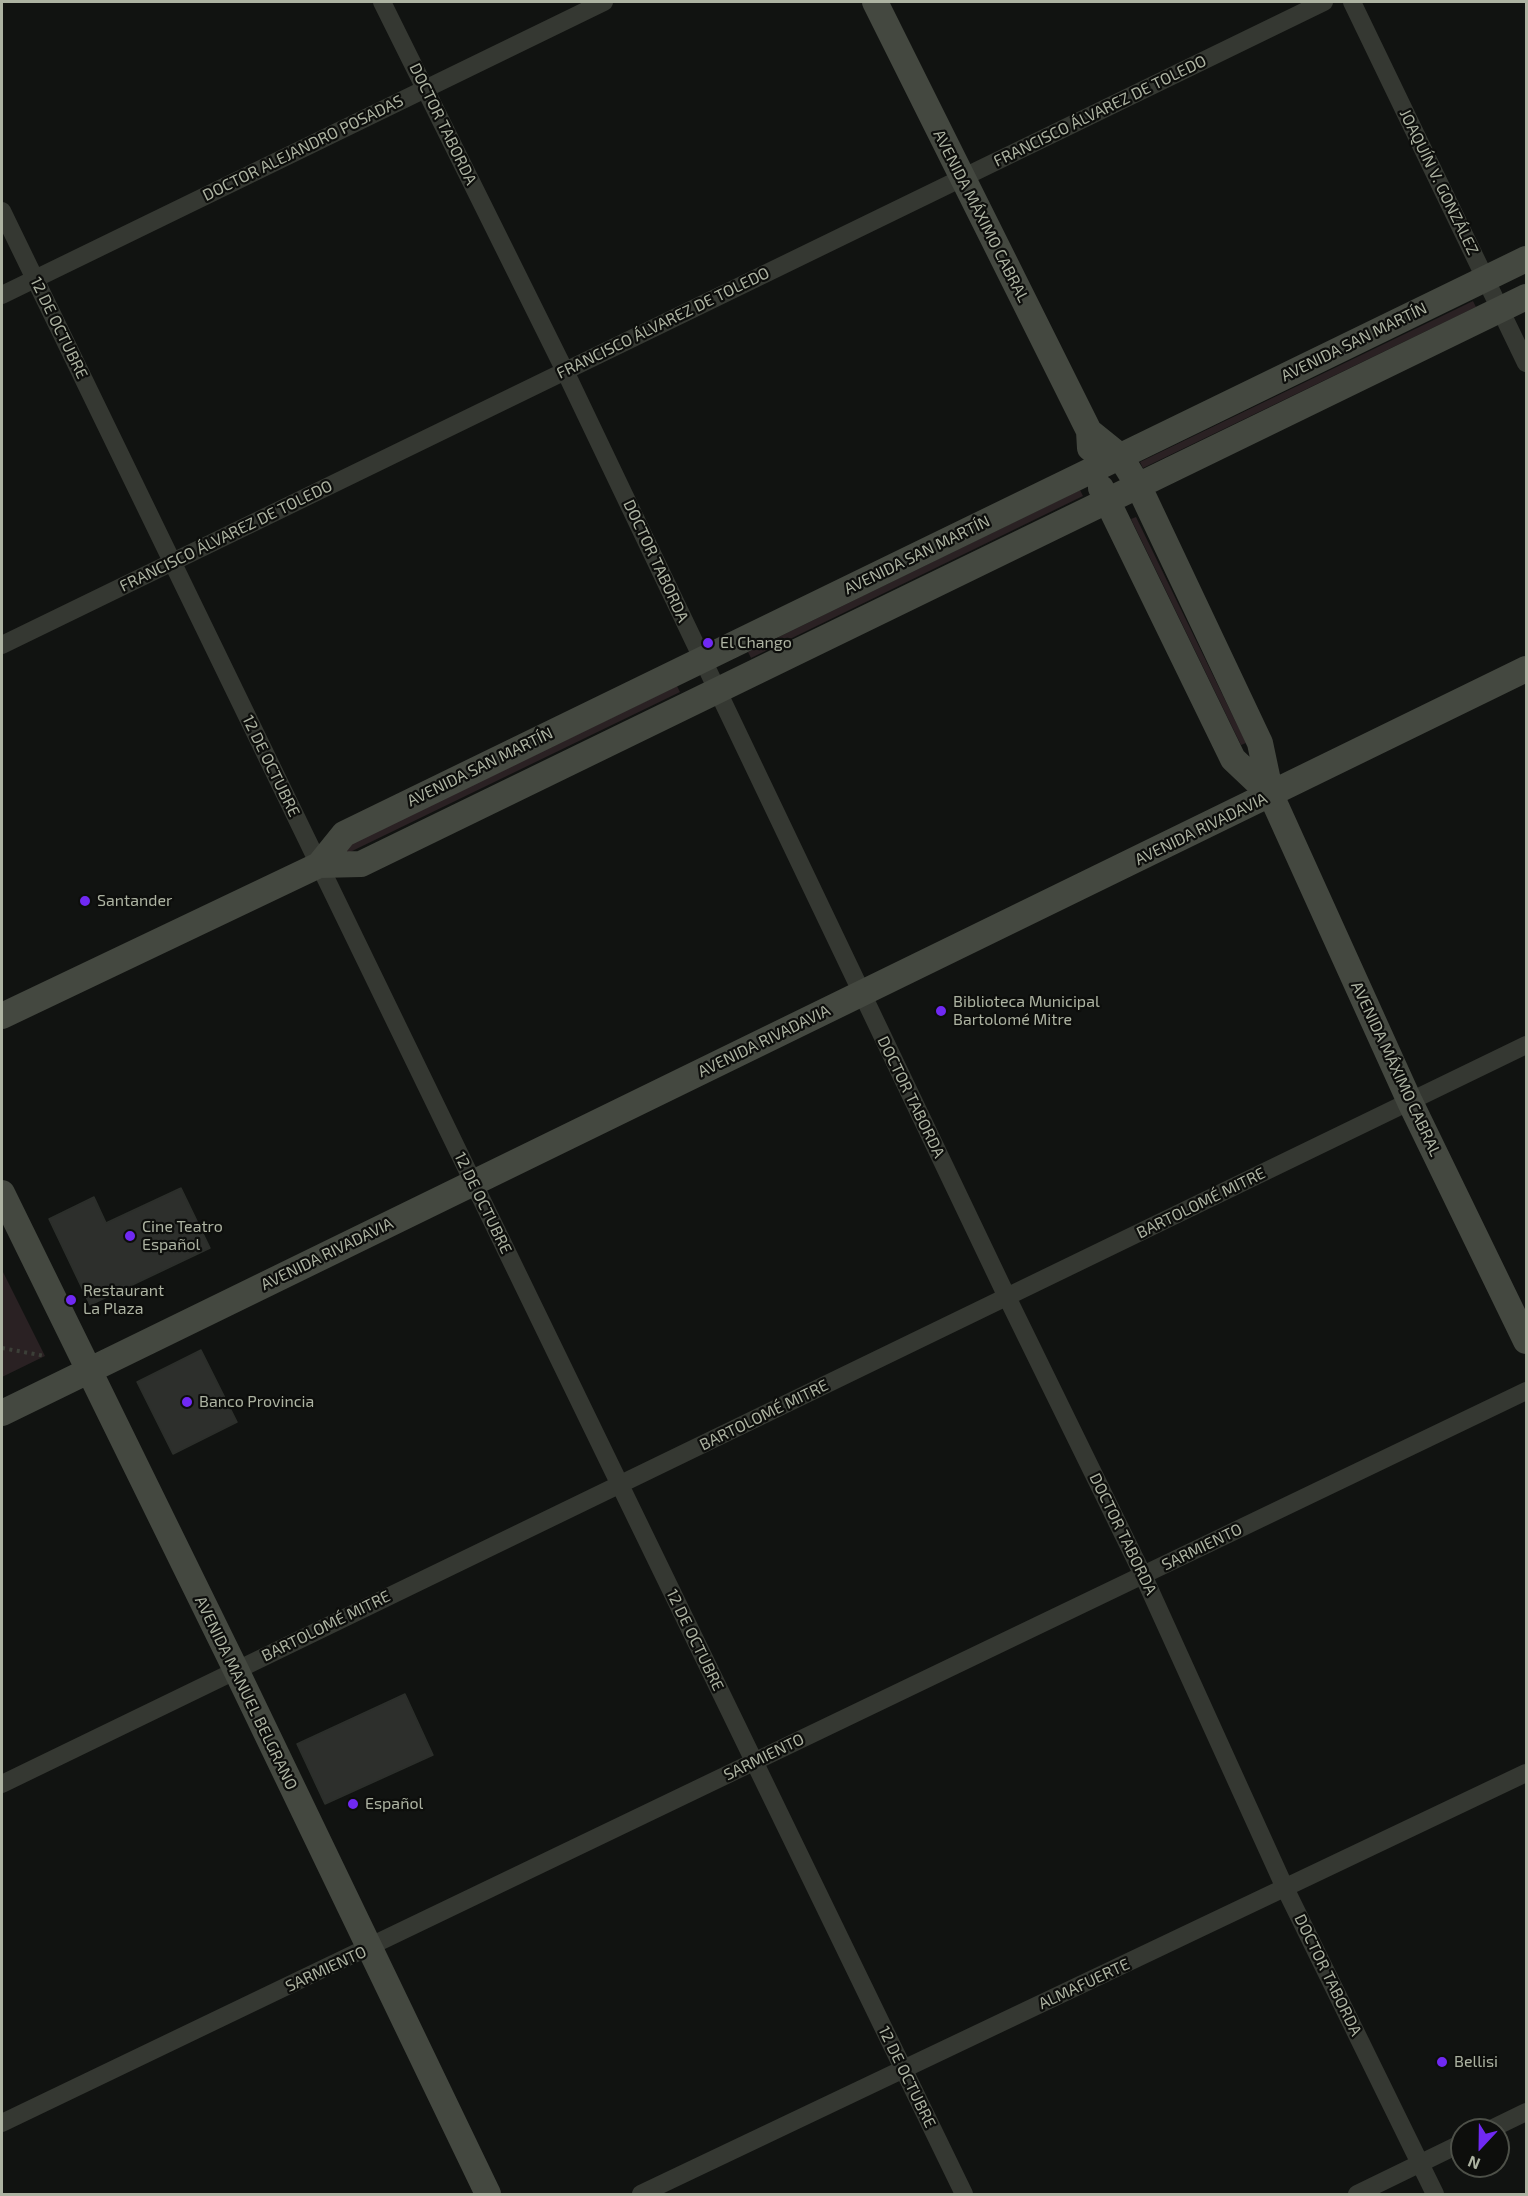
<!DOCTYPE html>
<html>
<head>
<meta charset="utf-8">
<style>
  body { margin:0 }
  #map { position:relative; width:1528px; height:2196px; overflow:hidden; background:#111311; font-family:"Exo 2",sans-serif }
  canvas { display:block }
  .frame { position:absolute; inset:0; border:3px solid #adb3a2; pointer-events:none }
  .north { position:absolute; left:1450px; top:2118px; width:60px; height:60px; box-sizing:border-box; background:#0d0e0c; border:2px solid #4d5048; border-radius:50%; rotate:202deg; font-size:16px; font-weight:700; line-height:24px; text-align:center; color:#adb3a2 }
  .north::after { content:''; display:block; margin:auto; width:21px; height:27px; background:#7029f3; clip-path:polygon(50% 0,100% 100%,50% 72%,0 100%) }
</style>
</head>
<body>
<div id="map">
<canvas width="1528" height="2196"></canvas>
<div class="frame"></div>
<div class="north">N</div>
</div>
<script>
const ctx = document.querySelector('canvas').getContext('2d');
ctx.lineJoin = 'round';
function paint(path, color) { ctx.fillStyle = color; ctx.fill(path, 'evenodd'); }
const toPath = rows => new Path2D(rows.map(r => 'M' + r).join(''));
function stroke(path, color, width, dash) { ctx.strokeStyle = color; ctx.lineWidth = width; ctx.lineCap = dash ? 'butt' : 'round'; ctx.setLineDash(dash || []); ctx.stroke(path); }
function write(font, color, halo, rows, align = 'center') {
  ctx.font = font + ' "Exo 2",sans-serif'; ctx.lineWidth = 4.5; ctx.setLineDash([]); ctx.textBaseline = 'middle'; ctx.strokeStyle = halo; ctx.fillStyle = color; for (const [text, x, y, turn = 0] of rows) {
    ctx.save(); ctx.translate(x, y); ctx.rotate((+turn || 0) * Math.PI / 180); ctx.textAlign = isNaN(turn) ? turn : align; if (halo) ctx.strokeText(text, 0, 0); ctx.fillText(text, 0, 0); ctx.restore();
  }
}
paint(toPath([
  [1473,301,1476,307,1143,468,1140,462],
  [1080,490,1083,496,751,658,748,652],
  [1136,517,1246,743,1241,745,1131,519],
  [677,686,680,692,348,853,345,847],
  [2,1270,45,1356,2,1377]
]), '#2a2123');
const building = toPath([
  [181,1188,210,1248,90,1305,49,1219,94,1197,106,1223,181,1188],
  [201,1350,237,1422,173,1454,137,1382,201,1350],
  [405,1694,433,1755,325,1804,297,1744,405,1694]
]);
paint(building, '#2d2f2c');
stroke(building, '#2c2f2b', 1.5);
stroke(toPath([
  [2,1348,45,1356]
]), '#3c3f38', 4, [3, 4.5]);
stroke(toPath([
  [382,2,565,371,1007,1297,1143,1575,1285,1888,1435,2194],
  [1352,2,1526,363],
  [2,211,964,2194],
  [2,295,604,2],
  [2,645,1324,2],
  [2,1784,1526,1045],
  [2,2123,1526,1391],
  [1489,2130,1526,2112],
  [641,2194,1526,1773],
  [1357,2194,1462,2143]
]), '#353832', 18);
stroke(toPath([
  [875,2,1089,431,1090,448],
  [1089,431,1120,456,1139,487,1260,743,1271,795,1410,1102,1526,1341],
  [1101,488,1233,759,1271,795],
  [319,865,344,834,1526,259],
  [2,1016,319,865,361,864,1526,297],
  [2,1193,236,1670,488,2194],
  [2,1413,1526,669]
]), '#444840', 26);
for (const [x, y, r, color] of [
  [708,643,6,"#7029f3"],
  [85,901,6,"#7029f3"],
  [941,1011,6,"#7029f3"],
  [130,1236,6,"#7029f3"],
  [71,1300,6,"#7029f3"],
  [187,1402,6,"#7029f3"],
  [353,1804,6,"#7029f3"],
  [1442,2062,6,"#7029f3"]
]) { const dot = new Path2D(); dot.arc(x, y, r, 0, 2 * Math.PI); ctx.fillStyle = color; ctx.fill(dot); stroke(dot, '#0d0e0c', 2); }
write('16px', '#adb3a2', '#0d0e0c', [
  ["FRANCISCO ÁLVAREZ DE TOLEDO",1100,111,-26],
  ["DOCTOR TABORDA",443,124,64],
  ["DOCTOR ALEJANDRO POSADAS",303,148,-26],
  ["JOAQUÍN V. GONZÁLEZ",1439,182,64],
  ["AVENIDA MÁXIMO CABRAL",981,216,63],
  ["FRANCISCO ÁLVAREZ DE TOLEDO",663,323,-26],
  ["12 DE OCTUBRE",59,328,64],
  ["AVENIDA SAN MARTÍN",1354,342,-26],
  ["FRANCISCO ÁLVAREZ DE TOLEDO",226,536,-26],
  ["AVENIDA SAN MARTÍN",917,555,-26],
  ["DOCTOR TABORDA",656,561,65],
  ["12 DE OCTUBRE",271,766,64],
  ["AVENIDA SAN MARTÍN",480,767,-26],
  ["AVENIDA RIVADAVIA",1201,829,-26],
  ["AVENIDA RIVADAVIA",764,1041,-26],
  ["AVENIDA MÁXIMO CABRAL",1396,1069,65],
  ["DOCTOR TABORDA",911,1097,64],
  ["12 DE OCTUBRE",483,1203,64],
  ["BARTOLOMÉ MITRE",1201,1203,-26],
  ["AVENIDA RIVADAVIA",327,1254,-26],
  ["BARTOLOMÉ MITRE",764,1415,-26],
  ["DOCTOR TABORDA",1123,1534,64],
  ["SARMIENTO",1202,1547,-26],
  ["BARTOLOMÉ MITRE",326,1626,-26],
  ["12 DE OCTUBRE",695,1640,64],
  ["AVENIDA MANUEL BELGRANO",246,1693,64],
  ["SARMIENTO",764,1757,-26],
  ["SARMIENTO",326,1969,-25],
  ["DOCTOR TABORDA",1328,1975,64],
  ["ALMAFUERTE",1084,1984,-25],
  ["12 DE OCTUBRE",907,2077,64]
]);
write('16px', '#adb3a2', '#0d0e0c', [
  ["El Chango",720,643],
  ["Santander",97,901],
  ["Biblioteca Municipal",953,1002],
  ["Bartolomé Mitre",953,1020],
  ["Cine Teatro",142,1227],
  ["Español",142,1245],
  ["Restaurant",83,1291],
  ["La Plaza",83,1309],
  ["Banco Provincia",199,1402],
  ["Español",365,1804],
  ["Bellisi",1454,2062]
], 'left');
</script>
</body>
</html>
